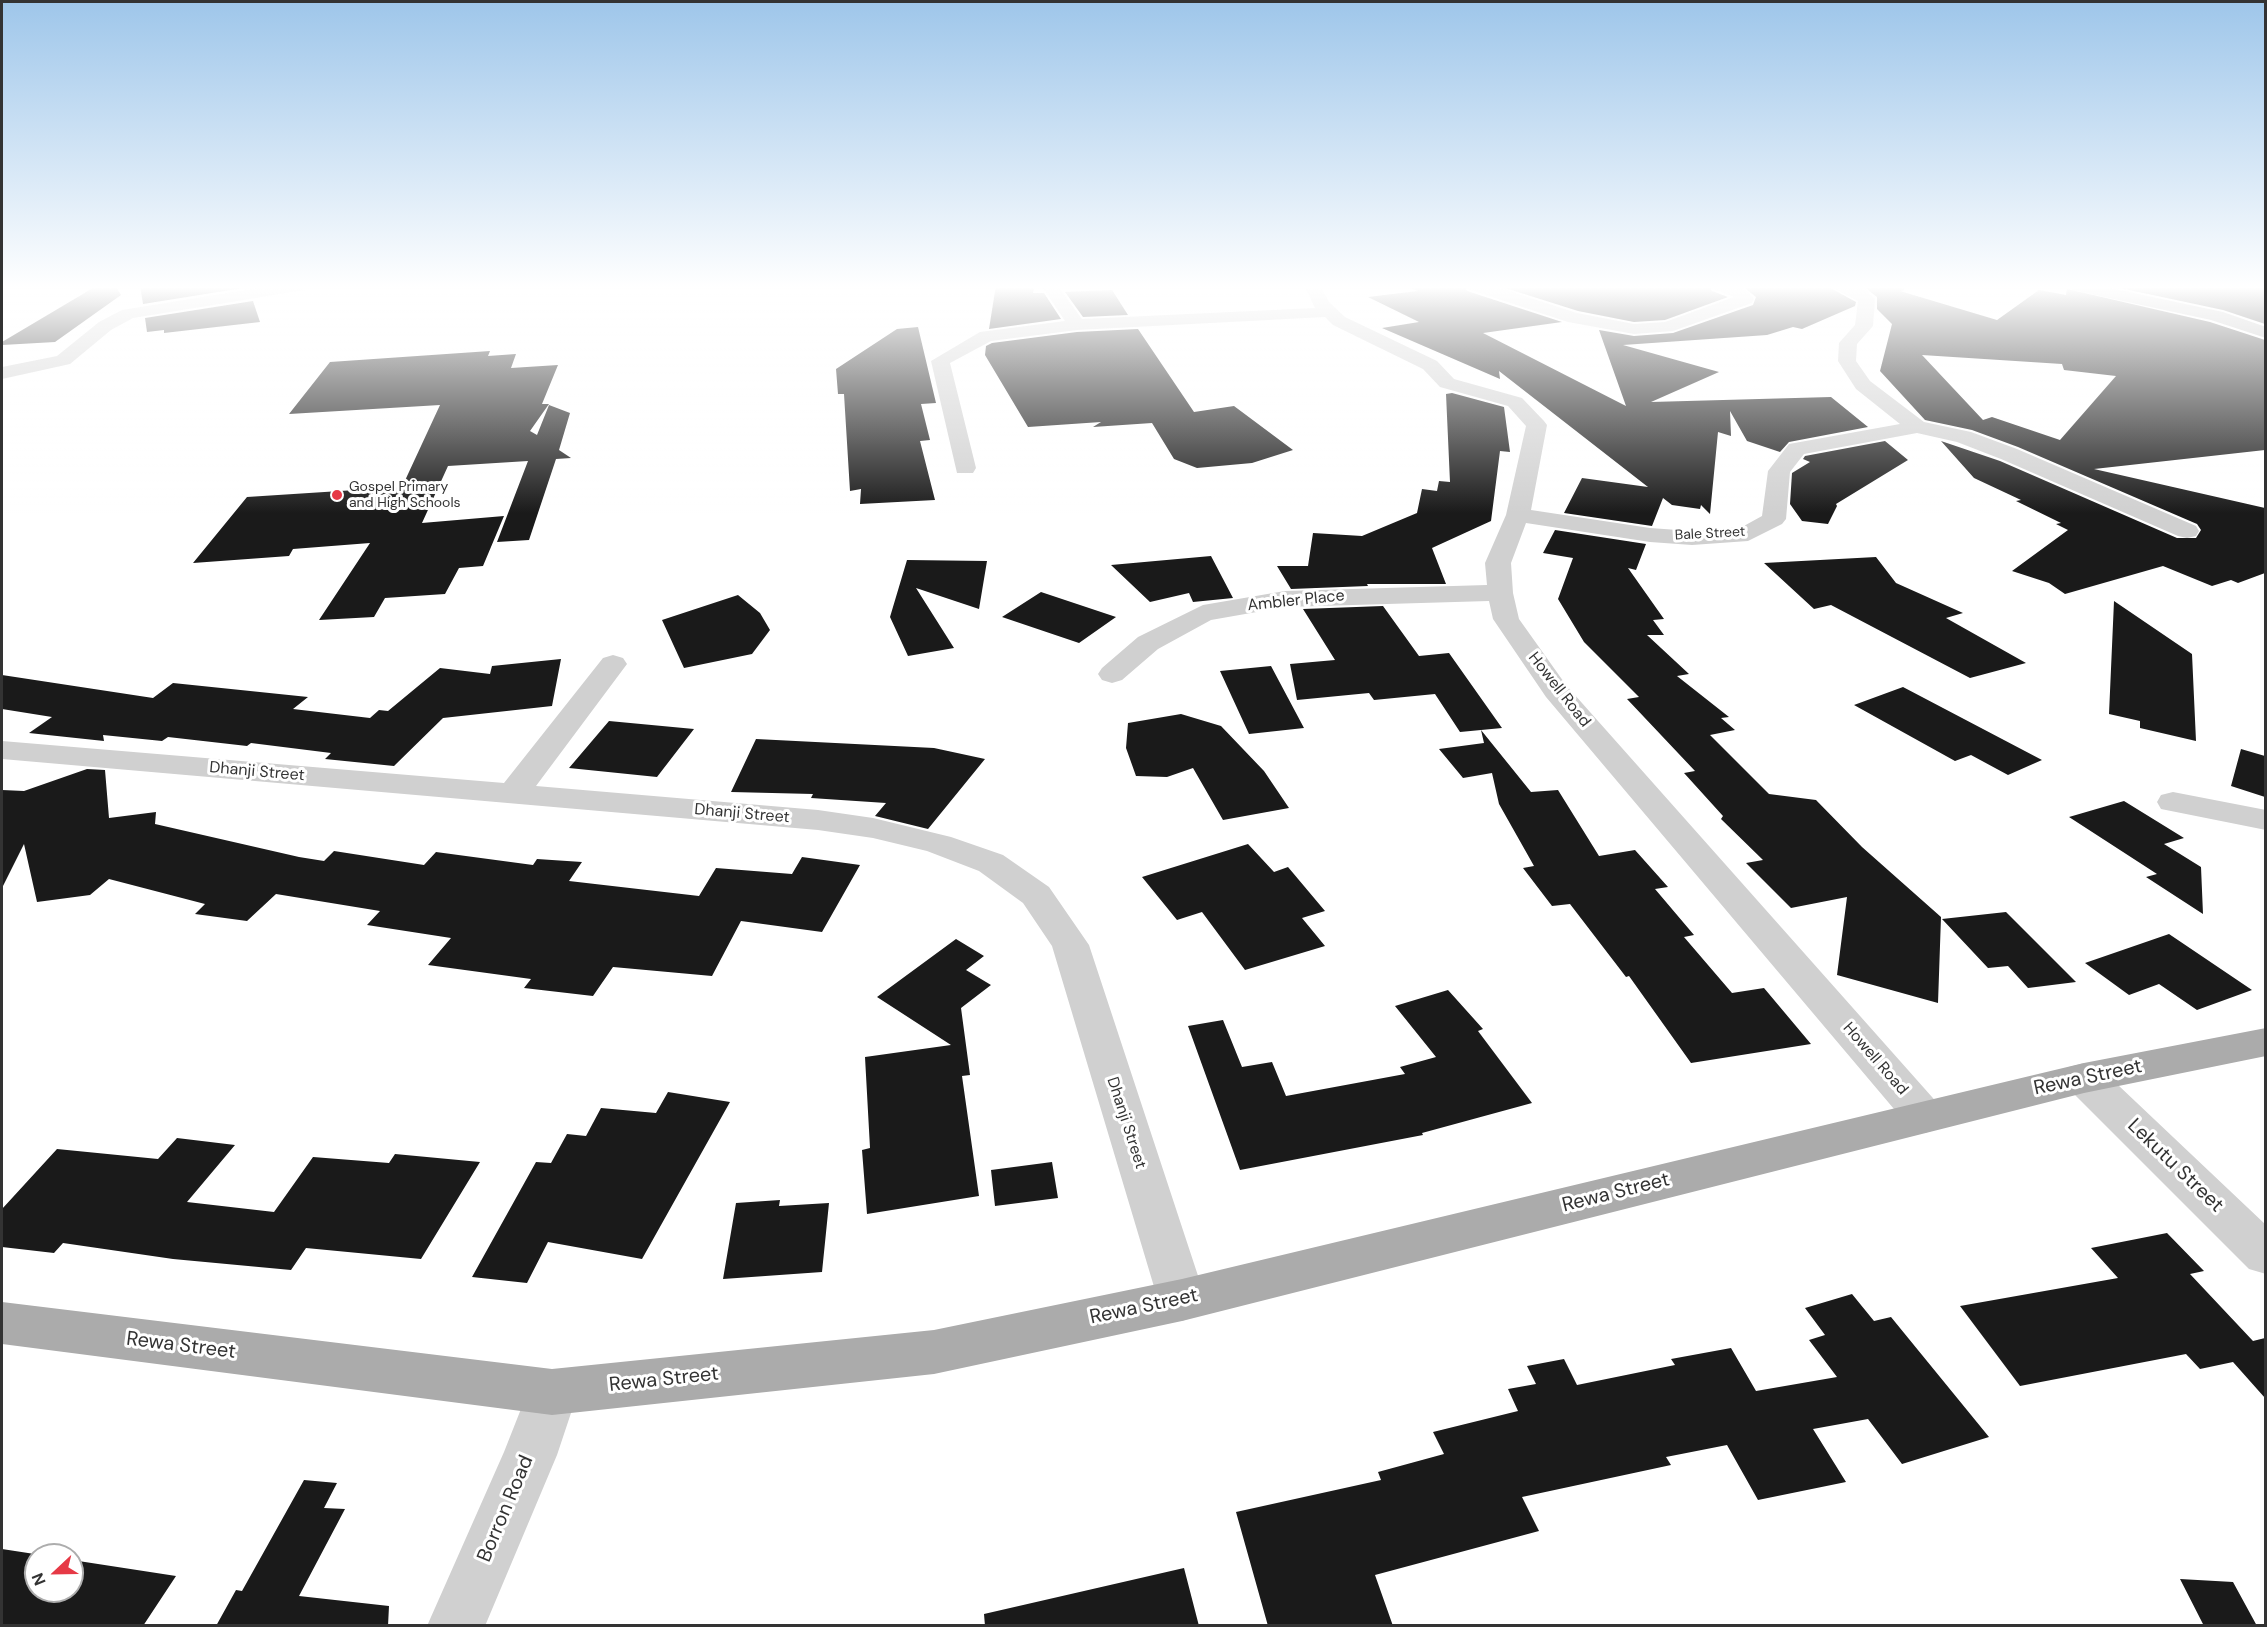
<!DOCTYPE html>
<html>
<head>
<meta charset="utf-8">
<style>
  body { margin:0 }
  #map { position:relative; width:2267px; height:1627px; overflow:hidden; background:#fff; font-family:"DM Sans",sans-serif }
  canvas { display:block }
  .frame { position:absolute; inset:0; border:3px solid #333; pointer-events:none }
  .north { position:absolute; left:24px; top:1543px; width:60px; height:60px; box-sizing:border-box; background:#fff; border:2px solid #adadad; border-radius:50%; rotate:248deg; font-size:16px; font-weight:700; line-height:24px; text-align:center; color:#333 }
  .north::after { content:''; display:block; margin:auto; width:21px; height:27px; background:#e63946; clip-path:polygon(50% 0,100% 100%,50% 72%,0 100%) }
</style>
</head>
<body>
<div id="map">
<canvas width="2267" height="1627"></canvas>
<div class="frame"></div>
<div class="north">N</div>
</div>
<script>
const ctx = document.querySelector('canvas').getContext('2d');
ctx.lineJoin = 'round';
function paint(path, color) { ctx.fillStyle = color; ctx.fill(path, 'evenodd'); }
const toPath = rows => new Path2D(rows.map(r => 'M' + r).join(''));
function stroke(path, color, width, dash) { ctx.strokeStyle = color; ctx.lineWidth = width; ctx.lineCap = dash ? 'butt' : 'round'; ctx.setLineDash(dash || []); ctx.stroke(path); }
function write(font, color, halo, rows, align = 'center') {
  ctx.font = font + ' "DM Sans",sans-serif'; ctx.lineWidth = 6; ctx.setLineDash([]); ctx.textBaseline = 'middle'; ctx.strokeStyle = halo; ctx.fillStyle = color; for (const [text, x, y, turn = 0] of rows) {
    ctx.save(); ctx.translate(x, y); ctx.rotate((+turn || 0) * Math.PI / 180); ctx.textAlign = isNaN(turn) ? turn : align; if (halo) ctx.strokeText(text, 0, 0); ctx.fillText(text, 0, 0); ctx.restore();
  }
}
paint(toPath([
  [98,285,115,285,121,295,55,342,2,345,2,342],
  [140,285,249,285,249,287,143,304],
  [996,285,1034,285,1033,293,1044,293,1061,319,989,329],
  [1404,285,1464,285,1467,291,1562,322,1483,333,1626,406,1599,330,1634,336,1673,333,1753,305,1756,297,1741,285,1825,285,1856,302,1855,306,1802,329,1793,327,1767,335,1623,345,1719,372,1651,402,1831,397,1868,427,1789,442,1780,452,1747,441,1730,411,1731,436,1718,432,1710,514,1701,505,1700,509,1672,505,1663,498,1652,526,1564,513,1582,478,1648,487,1499,371,1500,379,1382,328,1419,322,1368,297,1418,291],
  [1496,285,1709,285,1712,291,1728,297,1665,320,1634,322,1578,311],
  [1862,285,1903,285,1904,290,1900,291,1997,320,2039,290,2066,295,2067,289,2210,322,2265,340,2265,450,2094,469,2265,508,2265,573,2238,583,2231,580,2212,586,2163,566,2065,594,2049,583,2012,571,2068,530,2056,524,2061,523,2016,501,2021,500,1974,478,1941,441,2000,461,2177,538,2196,538,2201,530,2197,524,2018,447,1972,430,1925,420,1880,371,1892,324,1877,309,1877,297],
  [1922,355,2062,364,2064,370,2116,376,2060,440,1992,417,1983,420],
  [2106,285,2265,285,2265,324,2223,310],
  [1112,290,1128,315,1083,317,1065,292],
  [253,301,260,322,164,333,164,330,147,332,145,318],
  [918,327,936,403,921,404,930,440,920,441,935,500,860,504,861,489,850,491,844,394,838,394,836,369,897,329],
  [1138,329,1194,412,1234,406,1293,450,1252,463,1197,468,1174,459,1152,423,1093,427,1101,422,1028,427,985,355,986,346,992,343,1077,332],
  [490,351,488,356,516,354,511,368,558,365,542,404,549,404,530,431,537,435,549,405,570,413,559,450,571,458,556,459,529,540,497,542,528,461,448,466,422,523,504,516,483,566,459,568,445,594,385,598,374,617,319,620,370,543,293,549,289,556,193,563,247,497,402,487,440,405,289,414,330,362],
  [1452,393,1504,407,1510,452,1500,451,1491,521,1432,548,1446,584,1367,584,1368,586,1291,589,1277,566,1308,566,1313,533,1362,536,1417,513,1422,489,1437,491,1439,481,1450,482,1446,394],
  [1885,441,1908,460,1836,504,1837,506,1828,524,1802,521,1790,504,1792,473,1810,462,1803,459,1805,456],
  [1555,530,1646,544,1636,570,1628,568,1664,619,1653,620,1664,635,1647,635,1689,674,1677,676,1729,717,1721,718,1735,730,1710,735,1769,794,1816,800,1862,847,1941,917,1938,1003,1837,975,1847,897,1791,908,1746,863,1763,860,1721,819,1723,816,1684,773,1695,771,1627,699,1639,697,1584,642,1558,599,1573,558,1543,553],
  [1211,556,1233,598,1193,602,1189,593,1150,602,1111,565],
  [1876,557,1896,583,1963,613,1946,618,2026,663,1970,678,1831,605,1814,609,1764,563],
  [907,560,987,561,979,609,916,588,954,648,908,656,890,617],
  [1041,592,1116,617,1079,643,1002,617],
  [738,595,760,613,770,630,752,654,684,668,662,620],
  [2114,601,2192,654,2196,741,2140,728,2140,721,2109,714],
  [1383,606,1419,656,1449,653,1502,728,1460,732,1435,694,1374,700,1369,693,1297,700,1290,664,1335,660,1303,609],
  [561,659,552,706,443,718,394,766,325,759,331,753,251,743,247,746,168,737,162,741,103,735,104,741,29,733,52,717,2,709,2,675,153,698,173,683,308,697,293,709,370,718,379,710,388,711,440,668,490,674,492,666],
  [1271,666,1304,728,1249,734,1220,671],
  [1903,687,2042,760,2008,775,1971,755,1955,761,1854,705],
  [1181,714,1221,726,1264,771,1289,808,1223,820,1193,768,1167,777,1136,776,1126,748,1128,723],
  [609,721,694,729,657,777,569,768],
  [1481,730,1531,792,1558,790,1599,856,1635,850,1668,887,1655,889,1694,935,1684,937,1732,993,1764,988,1811,1044,1691,1063,1629,976,1626,977,1570,904,1552,906,1523,868,1534,866,1499,804,1492,773,1463,778,1439,749,1484,743],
  [756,739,934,748,985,759,928,829,875,816,886,803,811,798,813,794,731,792],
  [2241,749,2265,756,2265,797,2231,786],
  [87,769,105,770,109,818,156,812,155,824,299,857,324,861,334,851,424,865,436,852,533,865,537,859,582,862,569,881,699,896,716,868,792,874,802,857,860,865,822,932,741,921,712,976,613,967,593,996,524,988,531,979,428,965,451,938,367,925,380,911,276,894,247,921,195,914,205,904,109,879,90,895,37,902,24,844,2,888,2,790,24,791],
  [2124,801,2184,838,2164,844,2201,867,2203,914,2146,877,2157,874,2069,817],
  [1248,844,1274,872,1288,867,1325,911,1302,918,1325,946,1245,970,1202,912,1177,920,1142,877],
  [2006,912,2076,982,2028,988,2008,966,1988,968,1942,919],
  [2169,934,2252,990,2197,1010,2159,984,2129,995,2085,963],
  [956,939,984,956,966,970,991,985,961,1008,970,1075,962,1076,979,1196,867,1214,862,1150,870,1148,865,1057,951,1045,877,997],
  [1448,990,1483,1029,1478,1031,1532,1103,1422,1133,1423,1135,1240,1170,1188,1026,1223,1020,1242,1067,1272,1062,1286,1096,1405,1074,1400,1067,1436,1057,1395,1006],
  [668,1092,730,1102,642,1259,548,1242,527,1283,472,1277,536,1162,551,1163,567,1134,586,1136,601,1108,656,1113],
  [177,1138,235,1145,187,1202,274,1212,313,1157,389,1163,395,1154,480,1162,421,1259,306,1248,291,1270,173,1259,63,1243,54,1253,2,1247,2,1209,57,1149,158,1159],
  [1052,1162,1058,1198,995,1206,991,1170],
  [780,1200,779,1206,829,1203,822,1272,723,1279,736,1203],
  [2167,1233,2204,1271,2190,1274,2253,1341,2265,1338,2265,1398,2233,1362,2200,1369,2186,1354,2020,1386,1960,1306,2118,1278,2091,1248],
  [1852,1294,1874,1321,1891,1317,1989,1437,1902,1464,1868,1419,1813,1429,1846,1482,1758,1500,1727,1445,1666,1457,1671,1465,1522,1497,1539,1531,1375,1575,1393,1626,1268,1626,1236,1512,1381,1480,1378,1472,1444,1454,1433,1432,1518,1411,1508,1389,1536,1384,1527,1366,1564,1359,1577,1385,1675,1365,1671,1359,1731,1348,1756,1391,1837,1377,1809,1340,1825,1335,1805,1308],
  [304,1480,337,1483,324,1508,345,1509,299,1596,389,1606,388,1626,216,1626,236,1590,242,1591],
  [2,1549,41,1555,36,1555,36,1591,72,1591,72,1560,176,1576,143,1626,2,1626],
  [1184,1568,1199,1626,985,1626,984,1614],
  [2180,1579,2233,1582,2257,1626,2204,1626]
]), '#1a1a1a');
paint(toPath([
  [276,285,313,285,305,290,133,318,111,330,70,364,2,379,2,367,57,356,99,322,122,310,276,285],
  [1041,285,1057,285,1082,319,1315,308,1304,285,1320,285,1329,302,1345,317,1437,361,1454,379,1522,398,1544,421,1547,425,1531,510,1650,528,1692,531,1742,527,1762,516,1768,471,1789,444,1900,424,1856,389,1838,361,1839,343,1855,325,1858,301,1827,285,1852,285,1862,287,1875,299,1873,326,1857,344,1856,361,1870,381,1924,422,1971,432,2017,449,2196,526,2199,531,2196,536,2187,538,2178,536,2001,459,1957,442,1917,433,1804,454,1790,472,1786,519,1782,524,1748,541,1692,545,1650,542,1526,523,1511,563,1513,593,1519,619,1566,685,1940,1106,1946,1117,1940,1128,1925,1133,1910,1128,1546,697,1493,619,1489,601,1285,607,1211,620,1158,649,1122,680,1112,683,1102,680,1098,674,1102,668,1138,637,1203,605,1285,591,1487,585,1485,563,1506,515,1526,426,1508,406,1440,387,1423,369,1333,325,1325,317,1077,330,991,341,950,363,976,468,973,473,957,473,931,361,980,332,1065,321,1041,285],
  [1466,285,1490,285,1577,313,1634,324,1665,322,1734,297,1713,289,1711,285,1734,285,1744,288,1754,299,1752,303,1673,331,1634,334,1568,322,1468,289,1466,285],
  [613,655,623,658,627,664,536,786,818,810,873,818,951,837,1003,855,1049,887,1089,945,1206,1300,1199,1315,1182,1321,1165,1315,1158,1300,1052,946,1023,903,979,871,927,851,873,838,818,830,2,759,2,741,504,783,603,658,613,655],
  [2173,792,2266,810,2266,830,2161,809,2157,802,2161,795,2173,792],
  [2084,1063,2099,1067,2266,1225,2266,1274,2249,1269,2069,1089,2063,1078,2069,1067,2084,1063],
  [552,1369,570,1376,578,1392,557,1455,485,1626,427,1626,504,1452,534,1376,552,1369]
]), '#d0d0d0');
paint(toPath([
  [2064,285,2096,285,2223,312,2266,327,2266,338,2211,320,2072,290,2064,285],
  [2266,1028,2266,1056,2084,1093,1182,1321,934,1374,552,1415,2,1344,2,1302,552,1369,934,1330,1182,1279,2084,1063,2266,1028]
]), '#ababab');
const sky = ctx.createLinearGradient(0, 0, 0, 513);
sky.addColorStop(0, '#9ec6ea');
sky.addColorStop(0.56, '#fff');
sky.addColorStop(1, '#ffffff00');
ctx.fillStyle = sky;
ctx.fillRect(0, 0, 2267, 513);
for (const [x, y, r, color] of [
  [337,495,6,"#e63946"]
]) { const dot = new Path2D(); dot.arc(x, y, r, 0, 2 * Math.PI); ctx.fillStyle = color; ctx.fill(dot); stroke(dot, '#fff', 2); }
write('14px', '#333', '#fff', [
  ["Gospel Primary",349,487],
  ["and High Schools",349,503]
], 'left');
write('14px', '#333', '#fff', [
  ["Bale Street",1710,534,-3]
]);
write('16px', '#333', '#fff', [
  ["Ambler Place",1296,601,-6],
  ["Howell Road",1559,690,52],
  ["Dhanji Street",257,772,5],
  ["Dhanji Street",742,814,5],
  ["Howell Road",1875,1059,49],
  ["Dhanji Street",1126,1123,72]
]);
write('20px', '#333', '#fff', [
  ["Rewa Street",2088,1078,-12],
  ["Lekutu Street",2175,1166,44],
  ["Rewa Street",1616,1193,-14],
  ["Rewa Street",1144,1307,-12],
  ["Rewa Street",181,1346,7],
  ["Rewa Street",664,1380,-6],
  ["Borron Road",506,1509,-67]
]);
</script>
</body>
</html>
